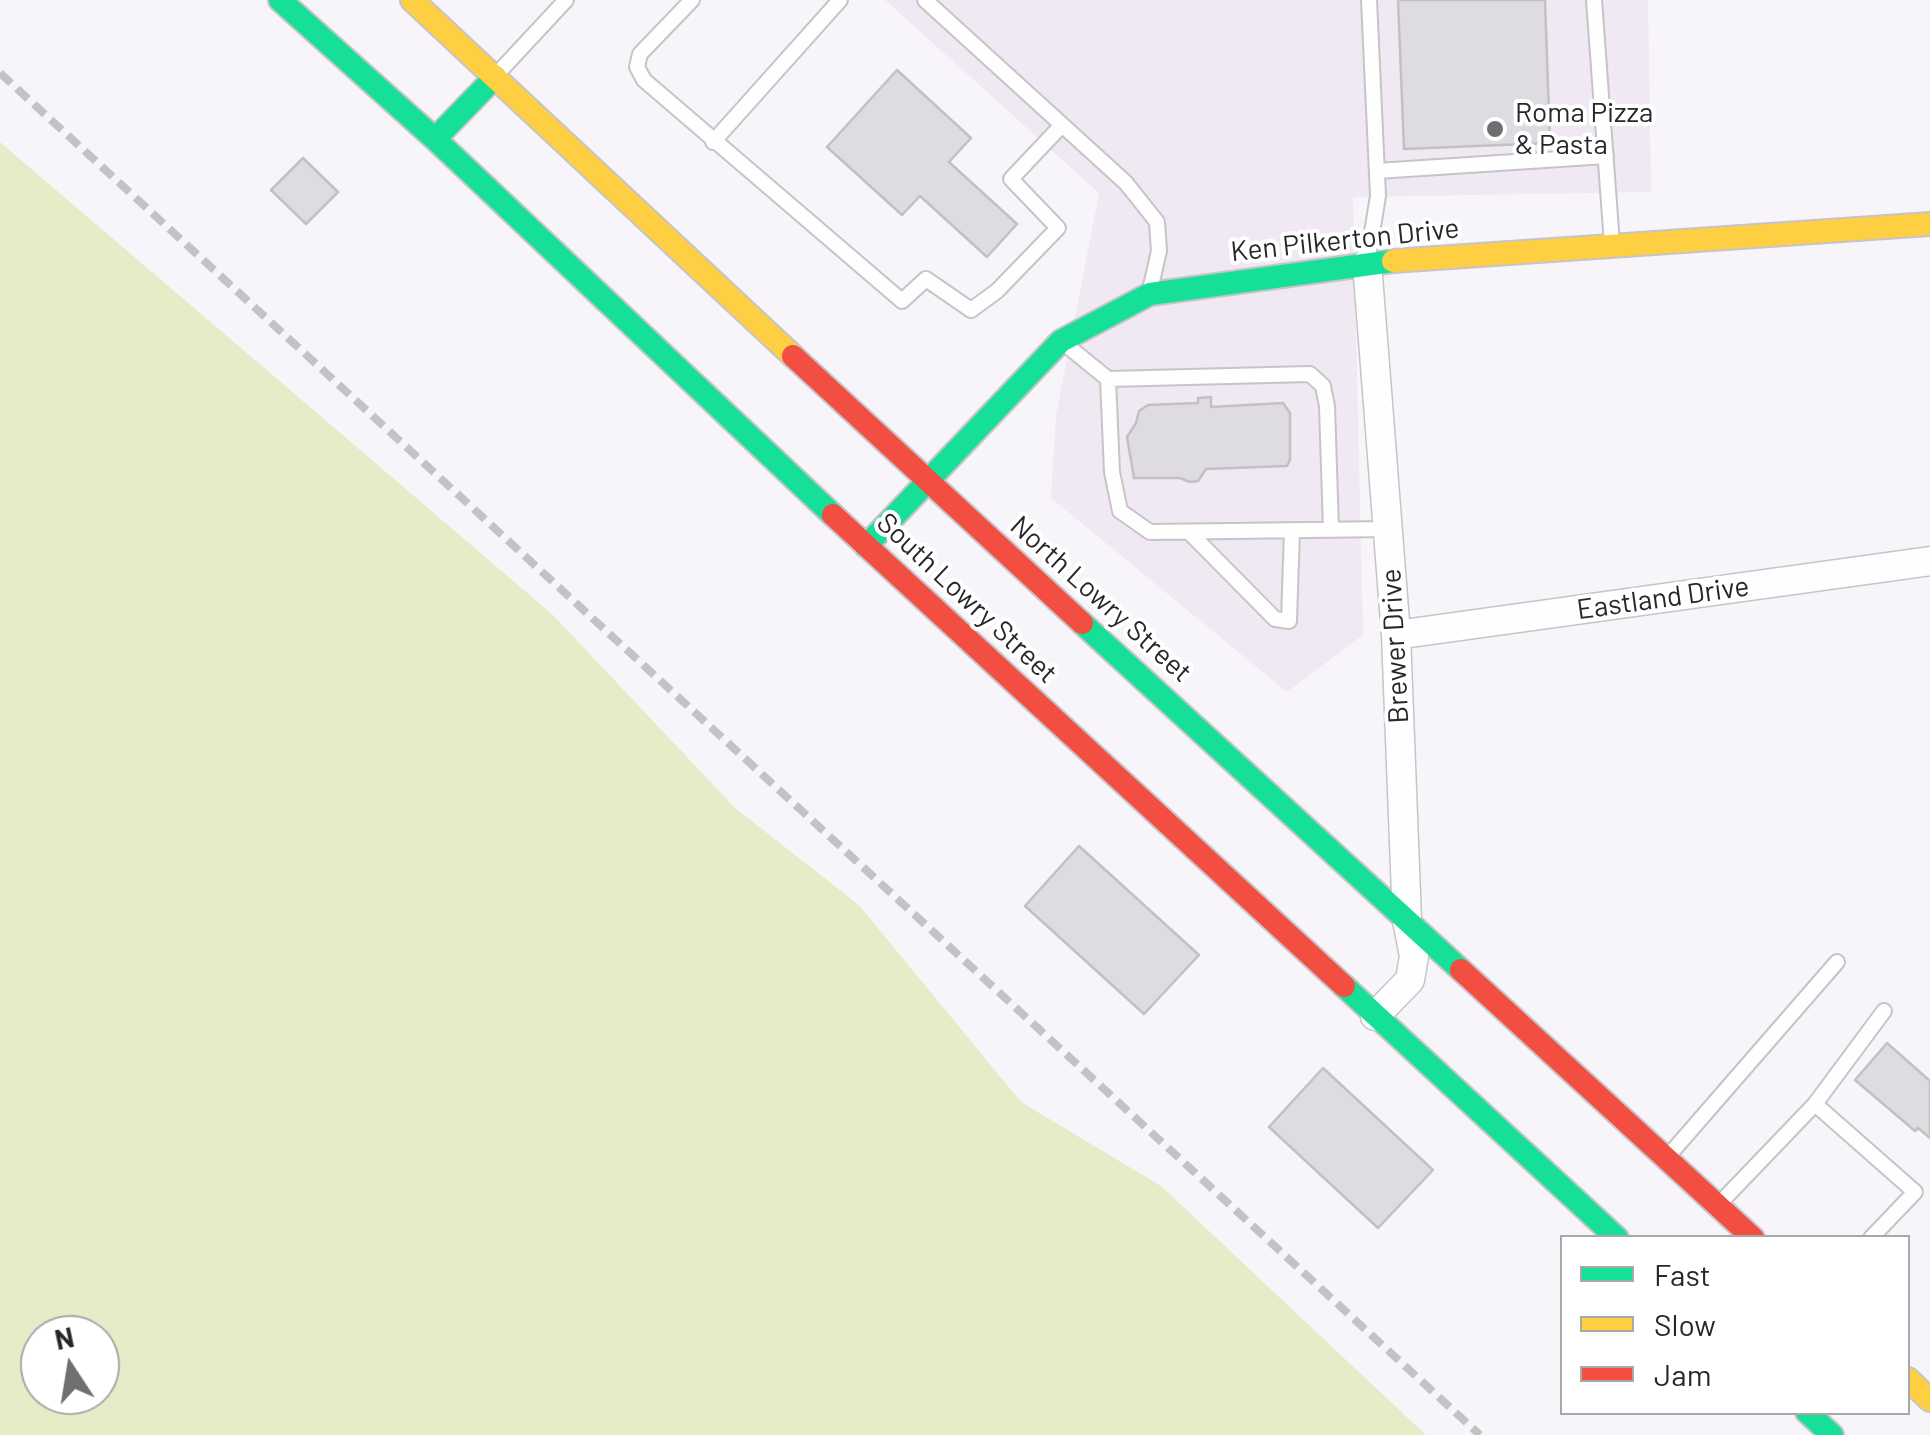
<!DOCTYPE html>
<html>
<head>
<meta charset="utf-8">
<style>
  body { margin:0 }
  #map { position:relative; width:1930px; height:1435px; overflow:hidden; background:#f8f5fa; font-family:Barlow,sans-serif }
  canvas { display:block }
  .legend { position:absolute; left:1560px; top:1235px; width:350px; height:180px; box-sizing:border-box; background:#fff; border:2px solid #a9a8a9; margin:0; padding:12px 18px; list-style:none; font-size:30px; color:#282629 }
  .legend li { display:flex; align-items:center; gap:20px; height:50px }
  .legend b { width:50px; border:2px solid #a9a8a9 }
  .north { position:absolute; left:20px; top:1315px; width:100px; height:100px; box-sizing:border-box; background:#fff; border:2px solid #a9a8a9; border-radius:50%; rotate:348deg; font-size:28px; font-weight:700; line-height:40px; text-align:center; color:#282629 }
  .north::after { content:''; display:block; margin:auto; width:35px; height:45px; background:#716e72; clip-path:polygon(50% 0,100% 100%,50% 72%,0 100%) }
</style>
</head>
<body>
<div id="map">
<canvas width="1930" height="1435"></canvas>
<ul class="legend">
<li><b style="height:12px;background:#16e098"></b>Fast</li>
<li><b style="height:12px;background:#ffcf43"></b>Slow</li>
<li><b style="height:12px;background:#f24e42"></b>Jam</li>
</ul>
<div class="north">N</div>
</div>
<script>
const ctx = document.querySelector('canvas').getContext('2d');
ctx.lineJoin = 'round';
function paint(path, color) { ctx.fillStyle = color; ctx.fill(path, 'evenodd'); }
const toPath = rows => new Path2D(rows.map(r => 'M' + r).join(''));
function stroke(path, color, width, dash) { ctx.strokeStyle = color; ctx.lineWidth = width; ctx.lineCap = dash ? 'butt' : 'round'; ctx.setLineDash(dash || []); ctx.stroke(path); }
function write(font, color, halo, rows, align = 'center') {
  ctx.font = font + ' Barlow,sans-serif'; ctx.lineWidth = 8; ctx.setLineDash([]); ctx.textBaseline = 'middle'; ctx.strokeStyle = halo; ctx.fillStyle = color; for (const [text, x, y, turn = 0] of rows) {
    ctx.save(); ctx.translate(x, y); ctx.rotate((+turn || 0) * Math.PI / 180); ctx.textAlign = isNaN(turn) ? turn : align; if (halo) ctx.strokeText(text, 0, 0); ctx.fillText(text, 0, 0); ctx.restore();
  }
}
paint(toPath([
  [885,0,1648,0,1651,192,1353,197,1363,635,1287,692,1051,498,1056,416,1099,193]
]), '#f0e8f3');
paint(toPath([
  [0,142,553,615,735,808,859,905,1021,1102,1161,1186,1426,1435,0,1435],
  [40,1335,100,1335,100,1395,40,1395]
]), '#e5edc8');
const building = toPath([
  [1398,0,1545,0,1550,143,1404,149,1398,0],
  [897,70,971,138,949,162,1017,224,987,257,920,196,902,215,827,147,897,70],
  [303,158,338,192,306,224,271,190,303,158],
  [1211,397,1211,407,1283,403,1290,413,1290,460,1287,466,1206,469,1198,481,1190,482,1180,478,1134,478,1127,437,1136,423,1139,411,1148,405,1198,403,1198,398,1211,397],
  [1079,846,1199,955,1144,1014,1025,906,1079,846],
  [1887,1043,1930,1081,1930,1138,1918,1128,1915,1131,1855,1080,1887,1043],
  [1323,1068,1433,1170,1378,1228,1269,1127,1323,1068]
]);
paint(building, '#dedce0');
stroke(building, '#c3c0c4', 2.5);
const lane = toPath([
  [692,0,640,54,637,67,644,80,902,301,926,279,971,310,997,291,1058,228,1011,179,1062,125],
  [925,0,1126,183,1157,222,1159,251,1150,290],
  [1594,0,1612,244],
  [499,72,566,0],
  [713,142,840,0],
  [1377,171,1606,156],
  [1368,257,1378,196,1369,0],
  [1065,344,1108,379,1310,374,1323,386,1327,406,1331,530],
  [1108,379,1112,472,1120,511,1150,532,1388,529],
  [1189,532,1275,619,1289,621,1292,530],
  [1815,1104,1915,1192,1871,1238],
  [1670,1154,1837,962],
  [1722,1201,1815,1104,1884,1011]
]);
const street = toPath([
  [1367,263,1396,635,1407,920,1414,956,1410,980,1375,1016],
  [1396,635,1930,561]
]);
const fast = toPath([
  [280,0,435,139,833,515],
  [435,139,495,77],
  [866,546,1061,341,1150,294,1393,261],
  [1082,623,1461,970],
  [1344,986,1617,1238],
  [1807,1412,1832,1435]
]);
const slow = toPath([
  [412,0,793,356],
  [1393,261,1930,224],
  [1908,1379,1930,1400]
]);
const jam = toPath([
  [793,356,1082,623],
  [833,515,1344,986],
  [1461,970,1753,1238]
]);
stroke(lane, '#c6c4c7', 18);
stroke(street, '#c6c4c7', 31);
stroke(fast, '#c6c4c7', 26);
stroke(slow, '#c6c4c7', 26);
stroke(jam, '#c6c4c7', 26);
stroke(lane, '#fefefe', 14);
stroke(street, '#fefefe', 28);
stroke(fast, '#16e098', 22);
stroke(slow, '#ffcf43', 22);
stroke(jam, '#f24e42', 22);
stroke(toPath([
  [0,73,1480,1435]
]), '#c4c3c4', 8, [15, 8]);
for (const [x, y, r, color] of [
  [1495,129,10,"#716e72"]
]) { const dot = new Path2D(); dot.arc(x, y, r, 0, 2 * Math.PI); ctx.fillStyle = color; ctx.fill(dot); stroke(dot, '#fff', 4); }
write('28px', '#282629', '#fff', [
  ["Roma Pizza",1515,113],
  ["& Pasta",1515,145]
], 'left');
write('28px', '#282629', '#fff', [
  ["Ken Pilkerton Drive",1345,240,-6],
  ["South Lowry Street",967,598,43],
  ["Eastland Drive",1663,598,-8],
  ["North Lowry Street",1101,599,42],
  ["Brewer Drive",1395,646,-93]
]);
</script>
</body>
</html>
